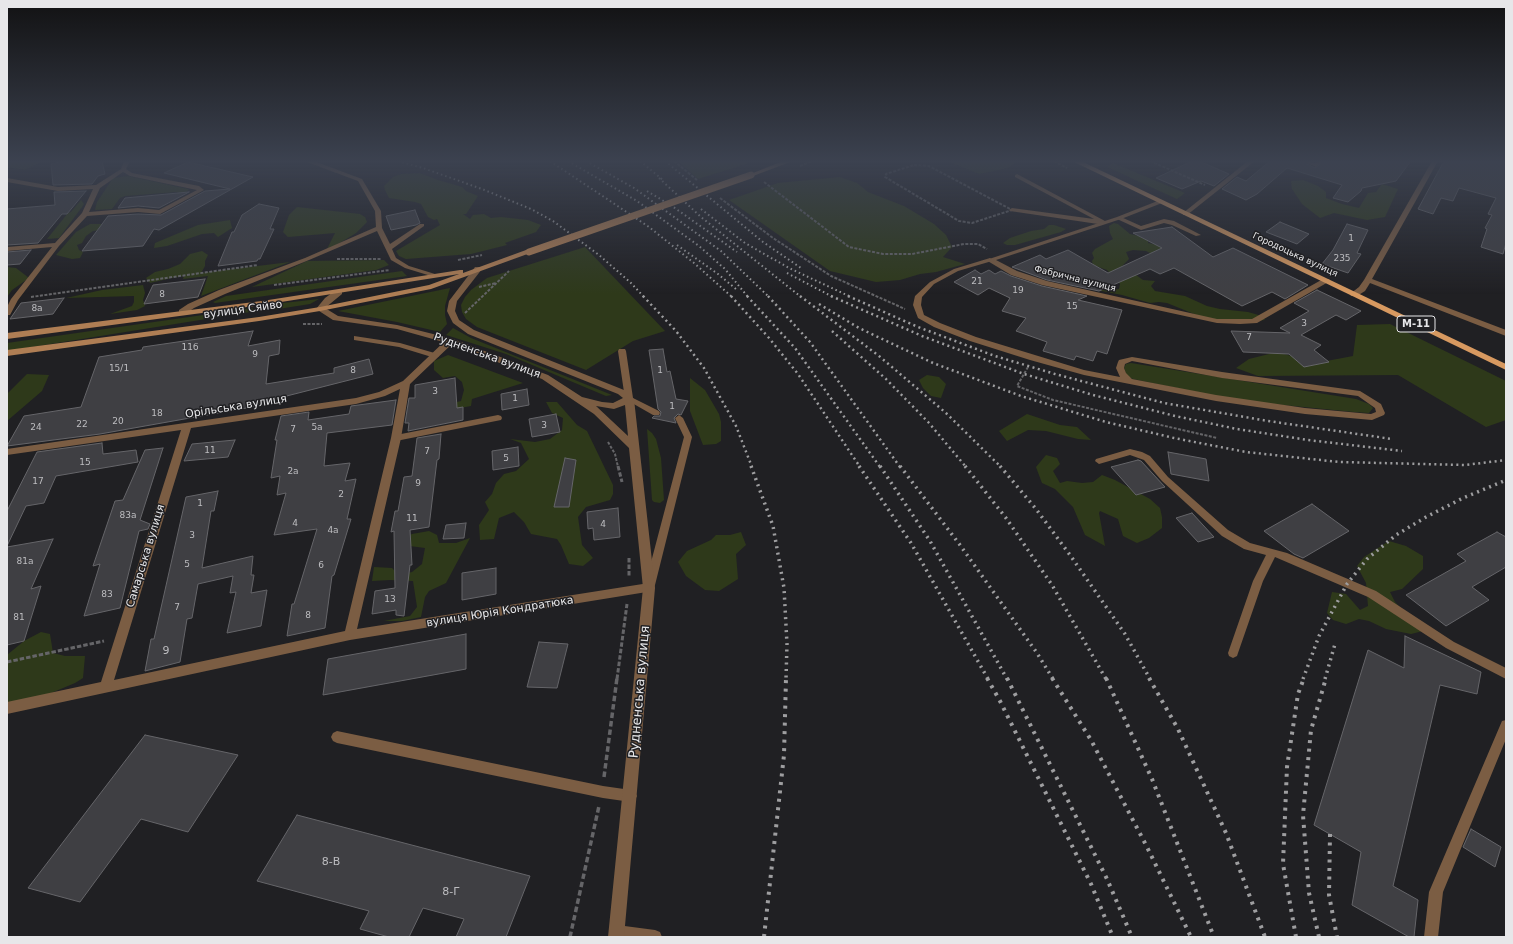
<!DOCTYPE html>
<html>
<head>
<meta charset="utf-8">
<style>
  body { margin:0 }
  #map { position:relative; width:1513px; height:944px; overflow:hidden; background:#202023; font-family:"DejaVu Sans",sans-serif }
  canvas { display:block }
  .frame { position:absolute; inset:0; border:8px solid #e7e7e9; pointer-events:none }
</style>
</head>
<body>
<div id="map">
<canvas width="1513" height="944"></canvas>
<div class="frame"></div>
</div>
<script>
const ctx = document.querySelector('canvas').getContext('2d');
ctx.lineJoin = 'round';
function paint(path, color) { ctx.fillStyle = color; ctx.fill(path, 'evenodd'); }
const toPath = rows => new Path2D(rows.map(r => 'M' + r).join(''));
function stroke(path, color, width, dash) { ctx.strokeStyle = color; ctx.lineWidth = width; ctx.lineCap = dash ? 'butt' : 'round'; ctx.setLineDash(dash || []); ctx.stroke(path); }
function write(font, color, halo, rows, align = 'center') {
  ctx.font = font + ' "DejaVu Sans",sans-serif'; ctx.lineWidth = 3; ctx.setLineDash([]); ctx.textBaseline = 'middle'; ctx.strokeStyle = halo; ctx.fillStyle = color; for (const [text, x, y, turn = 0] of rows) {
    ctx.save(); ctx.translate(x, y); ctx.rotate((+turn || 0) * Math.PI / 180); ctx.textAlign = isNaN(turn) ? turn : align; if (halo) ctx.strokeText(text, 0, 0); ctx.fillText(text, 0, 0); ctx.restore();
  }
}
paint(toPath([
  [7,161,43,161,25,170,7,167],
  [678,161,746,161,749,163,698,179],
  [947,161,1017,161,1008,168,979,174],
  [1113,163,1185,193,1177,199,1107,167],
  [420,173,438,180,462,187,466,191,478,196,466,214,463,214,470,219,473,215,484,214,491,218,501,217,528,220,541,225,536,232,505,243,507,245,471,254,406,259,399,256,396,251,440,225,437,219,434,220,428,217,421,204,415,202,389,198,385,190,384,186,393,177,401,174],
  [128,176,188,189,189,190,183,194,176,192,125,196,120,198,112,209,95,210,97,202,113,178],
  [840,177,857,183,868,192,904,206,934,224,946,235,952,247,943,257,965,264,936,272,920,274,900,280,876,282,830,271,729,200,778,183],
  [1303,180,1318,186,1326,192,1326,198,1342,204,1359,208,1368,193,1376,192,1382,184,1398,189,1385,217,1367,220,1334,213,1320,218,1302,204,1292,189,1291,181],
  [81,200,84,204,82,207,59,238,47,239,68,213,71,212],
  [297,207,360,214,365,217,367,222,356,233,330,249,327,249,335,233,288,237,283,232,289,215],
  [230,220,232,228,218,237,214,233,202,234,167,246,154,248,155,243,198,225],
  [1114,223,1118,224,1130,234,1148,238,1148,243,1171,248,1163,259,1146,251,1133,250,1126,252,1129,259,1120,268,1132,272,1143,280,1155,281,1151,286,1155,291,1185,296,1207,306,1220,309,1248,312,1262,316,1265,320,1246,322,1224,321,1199,316,1167,303,1159,302,1150,303,1122,295,1087,288,1097,286,1109,290,1119,289,1120,284,1107,270,1093,265,1092,261,1094,258,1092,253,1095,249,1113,239,1110,233,1109,226],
  [90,224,113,224,106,229,93,231,86,236,82,243,77,245,79,250,83,252,80,258,72,259,56,255,76,232],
  [1049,225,1054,225,1066,229,1061,232,1015,245,1007,245,1003,243,1010,238,1031,231,1044,229],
  [585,247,665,331,633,341,586,370,477,327,466,319,462,312,461,305,465,297,471,290,487,278],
  [202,251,208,255,205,261,205,266,201,273,290,262,201,296,208,276,183,279,184,276,176,277,150,283,146,278,155,272,168,269,180,264,190,254],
  [384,260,389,265,376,270,252,287,307,261],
  [7,267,16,268,29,278,12,290,7,297],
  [402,271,407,276,215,303,213,302,226,296],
  [143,285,145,293,143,300,145,306,137,310,110,314,132,306,134,302,134,296,66,298,102,290],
  [450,288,445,306,445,315,447,324,440,332,397,322,338,311],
  [319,299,310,304,272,310,274,304],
  [252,308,255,310,250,312,7,351,7,343],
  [1390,324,1506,381,1506,420,1486,427,1398,375,1258,376,1236,368,1249,359,1277,352,1316,363,1353,356,1357,325],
  [453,328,471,338,612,395,606,396,506,354,446,335],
  [448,355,523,383,472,399,471,406,433,413,415,412,461,401,464,390,462,382,455,376,443,378,434,370,434,361],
  [1131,363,1356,399,1369,404,1373,408,1369,413,1354,412,1263,403,1216,396,1133,379,1127,376,1124,368,1126,364],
  [27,374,49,375,42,391,7,421,7,394],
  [927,375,939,377,946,384,941,398,931,396,923,388,919,380],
  [690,378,705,390,719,414,721,422,721,441,716,444,703,445,690,411],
  [546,402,557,402,577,425,587,431,613,485,613,494,610,500,586,507,578,517,582,545,593,558,583,566,569,564,561,545,557,539,531,534,524,522,514,512,499,518,494,539,480,540,479,525,489,510,485,502,492,494,496,483,504,474,516,471,529,459,521,443,510,439,535,442,550,439,562,430,563,418,552,413],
  [1027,414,1060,425,1077,427,1091,440,1078,439,1046,431,1028,430,1007,441,999,431],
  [647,429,652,433,656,439,661,458,664,500,660,503,654,502,652,500],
  [1046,455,1057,458,1060,464,1053,471,1060,483,1067,481,1082,483,1093,482,1102,475,1115,480,1150,499,1160,508,1162,517,1162,528,1149,538,1137,543,1123,536,1118,519,1100,511,1099,513,1105,546,1085,535,1073,507,1055,489,1042,483,1036,467],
  [429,531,437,535,439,543,456,543,470,538,446,583,429,591,425,597,421,617,402,621,384,621,410,616,417,607,413,581,390,580,372,581,374,567,392,568,399,575,412,572,422,564,425,548,402,545,397,540,412,534],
  [741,532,746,545,736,554,738,579,719,591,705,590,686,576,678,562,687,551,711,540,716,535,730,535],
  [1389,541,1406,546,1423,556,1423,569,1402,589,1390,592,1395,602,1423,631,1411,634,1386,629,1369,621,1359,619,1346,624,1333,620,1327,613,1332,592,1346,594,1360,610,1368,606,1366,583,1357,566,1364,557],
  [41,632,50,634,53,653,65,656,85,656,83,678,75,683,32,701,7,705,7,655,24,641]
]), '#2e391a');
const building = toPath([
  [64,161,102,161,105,174,98,176,92,184,53,185,51,164,64,161],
  [1192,161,1199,161,1229,174,1214,186,1201,181,1182,189,1156,178,1192,161],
  [1270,161,1301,161,1315,168,1324,161,1411,161,1396,181,1362,188,1361,191,1348,202,1333,198,1342,185,1287,168,1257,194,1246,200,1222,189,1237,177,1246,181,1270,161],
  [1444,161,1506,161,1506,243,1503,254,1481,247,1487,229,1485,228,1492,215,1488,214,1496,198,1459,188,1453,201,1441,198,1433,214,1418,209,1444,161],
  [188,162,253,177,159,230,154,229,143,246,82,251,108,216,138,214,161,215,205,191,230,189,164,173,188,162],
  [86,191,67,214,62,214,38,243,7,245,7,209,55,205,54,192,86,191],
  [189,192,159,208,138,206,118,208,125,198,189,192],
  [259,204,279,208,270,229,274,229,260,259,258,259,257,261,218,266,232,232,234,232,242,215,259,204],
  [415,210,420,223,416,225,391,230,386,216,415,210],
  [1280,222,1309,234,1297,244,1266,232,1280,222],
  [1347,224,1368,230,1357,253,1361,254,1348,273,1322,264,1333,250,1347,224],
  [1172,227,1213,257,1233,248,1308,285,1285,299,1272,292,1242,306,1174,268,1160,274,1150,269,1099,291,1047,280,1012,267,1040,255,1046,259,1068,250,1108,273,1162,248,1133,233,1172,227],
  [31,250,20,264,7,265,7,252,31,250],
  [975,270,981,274,989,270,995,274,1001,271,1011,276,1042,286,1087,296,1078,300,1122,310,1107,354,1097,351,1093,361,1076,356,1074,360,1043,351,1047,342,1016,331,1026,318,1002,311,1010,298,989,288,978,295,954,282,975,270],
  [205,279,198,297,144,304,153,285,205,279],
  [1317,290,1361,311,1346,320,1336,315,1301,335,1321,345,1314,350,1329,362,1304,367,1289,354,1243,352,1231,331,1290,333,1280,328,1309,311,1294,303,1317,290],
  [64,298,53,314,10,319,21,303,64,298],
  [253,331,248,346,280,340,279,354,269,356,266,384,334,373,334,368,369,359,373,374,267,401,267,404,252,407,100,434,7,446,24,416,81,407,99,357,142,350,143,347,253,331],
  [663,349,667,372,670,371,676,399,688,401,681,415,678,414,674,418,676,423,652,418,654,416,660,416,661,412,658,409,649,350,663,349],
  [455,378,457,408,463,407,463,420,408,431,409,423,405,423,409,398,415,398,415,385,455,378],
  [527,389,529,405,502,410,501,394,527,389],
  [396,400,392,425,327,433,324,466,350,463,345,481,356,479,347,519,351,519,334,575,332,576,325,628,287,636,292,604,294,604,317,529,274,535,286,493,277,495,280,476,271,478,277,440,275,440,281,416,309,412,308,420,349,414,351,406,396,400],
  [556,414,560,432,532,437,529,419,556,414],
  [441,434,439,459,437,460,429,527,410,530,412,565,410,565,404,616,396,615,396,610,372,614,375,591,395,588,394,531,391,532,395,511,398,511,404,477,412,476,417,438,441,434],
  [235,440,228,457,184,461,192,444,235,440],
  [102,443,103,454,136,450,138,462,56,476,44,503,26,506,7,546,7,511,37,452,102,443],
  [518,447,519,466,493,470,492,451,518,447],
  [163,448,140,520,150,524,148,529,139,531,120,608,84,616,100,564,93,566,115,501,123,500,145,450,163,448],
  [1168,452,1206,459,1209,481,1171,474,1168,452],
  [565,458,576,460,569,507,554,507,565,458],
  [1138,460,1141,461,1165,487,1136,495,1111,467,1138,460],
  [218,491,214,511,211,511,202,568,253,556,251,575,254,575,251,593,267,590,261,626,227,633,236,592,230,593,233,576,198,584,192,618,187,619,180,662,145,671,151,639,154,639,163,599,186,497,218,491],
  [1312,504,1349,531,1303,558,1294,554,1264,531,1312,504],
  [618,508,620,537,594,540,593,528,588,529,587,512,618,508],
  [1192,513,1214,537,1198,542,1176,518,1192,513],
  [466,523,464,538,443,539,446,525,466,523],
  [1497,532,1506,537,1506,567,1472,587,1489,600,1446,626,1406,595,1466,561,1457,554,1497,532],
  [53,539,31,589,41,586,24,641,7,645,7,547,53,539],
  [496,568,496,594,462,600,462,573,496,568],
  [466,634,466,669,323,695,328,659,466,634],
  [1405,636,1481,672,1477,694,1440,685,1393,886,1418,900,1414,937,1409,937,1352,905,1361,852,1314,825,1368,650,1404,668,1405,636],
  [539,642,568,644,557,688,527,687,539,642],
  [145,735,238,755,188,832,141,819,80,902,28,888,145,735],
  [297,815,530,876,506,937,456,937,464,919,423,908,409,937,389,937,360,929,369,911,257,881,297,815],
  [1471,829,1501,847,1495,867,1463,847,1471,829]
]);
paint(building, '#3f3f43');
stroke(building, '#656569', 1);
stroke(toPath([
  [674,161,697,180],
  [1054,161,1067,168],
  [1150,161,1205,185],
  [914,165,929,166,1012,210,972,223,959,221,885,177,886,174,914,165],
  [800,166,812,161],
  [764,182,849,247,883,254,912,254,964,244,978,244,987,249],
  [720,198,773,238,831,276,905,309],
  [337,259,382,259],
  [458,260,482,255],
  [274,285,390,270],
  [479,287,496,283],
  [31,297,258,265],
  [465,313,509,271],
  [303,324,322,324],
  [1028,367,1017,386,1053,400,1217,438],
  [608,442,615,454,618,467]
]), '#656568', 2, [3, 1.5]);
stroke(toPath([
  [618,466,622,482],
  [629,558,629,577],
  [7,662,104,641],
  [617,679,627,604]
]), '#656568', 3, [4.5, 2]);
stroke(toPath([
  [604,777,617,678],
  [570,937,599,806]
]), '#656568', 3.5, [5.5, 3]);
paint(toPath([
  [124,161,130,161,126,169,132,173,199,186,204,190,160,214,138,212,87,216,59,246,18,300,10,315,7,315,7,307,11,299,52,247,7,251,7,247,55,243,82,213,93,189,58,191,7,182,7,178,58,187,96,185,121,169,124,161],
  [123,172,130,176,197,190,159,210,138,208,89,212,100,188,123,172],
  [304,161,314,161,362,179,381,211,382,228,390,244,420,224,424,224,424,226,392,249,396,258,409,266,435,274,435,276,431,276,405,268,391,260,377,231,309,260,225,294,194,308,185,314,179,314,179,310,188,304,219,290,305,258,376,227,375,211,358,181,304,161],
  [1302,161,1315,163,1323,161,1316,167,1302,161],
  [1017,174,1105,221,1106,222,1103,224,1098,224,1010,211,1009,210,1012,208,1094,219,1015,177,1015,175,1017,174],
  [1117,217,1121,217,1141,226,1164,219,1174,221,1201,235,1196,236,1172,225,1164,223,1141,230,1117,219,1117,217],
  [990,258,993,260,992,261,958,271,934,284,922,297,921,305,924,315,940,323,976,337,1084,370,1120,377,1116,368,1118,362,1119,360,1132,357,1222,372,1360,391,1381,404,1385,413,1384,415,1372,420,1305,414,1216,401,1084,375,1030,360,970,341,934,327,918,318,913,305,915,296,930,282,954,269,990,258],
  [1132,361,1222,378,1358,396,1375,408,1376,412,1371,414,1305,408,1216,395,1132,379,1126,373,1124,368,1125,364,1132,361],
  [354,336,400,343,438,354,439,356,435,358,399,347,354,340,354,336],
  [619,349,625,349,626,351,633,398,659,411,660,413,659,415,653,415,625,399,618,351,619,349],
  [498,415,501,416,502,418,501,420,396,441,392,438,396,435,498,415],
  [679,415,683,418,692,437,655,585,654,588,650,589,646,588,645,585,684,437,675,418,679,415],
  [1130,449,1142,452,1150,456,1168,477,1228,530,1250,543,1287,553,1376,591,1454,642,1506,668,1506,679,1446,648,1368,597,1275,557,1263,581,1238,653,1237,656,1233,658,1229,656,1228,653,1253,581,1266,555,1244,549,1222,536,1162,481,1144,460,1130,455,1099,464,1095,461,1096,459,1130,449],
  [1506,720,1506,739,1443,892,1438,937,1424,937,1429,892,1502,721,1506,720],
  [337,731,603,786,631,790,635,792,637,796,635,800,631,802,603,798,337,743,333,741,331,737,333,733,337,731],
  [617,925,655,930,660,932,662,937,612,937,610,932,612,927,617,925]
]), '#7b5d43');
paint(toPath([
  [1248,161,1255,161,1187,215,1183,215,1183,213,1248,161],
  [1432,161,1438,161,1372,279,1506,330,1506,336,1370,283,1365,291,1357,296,1351,296,1350,294,1359,287,1364,280,1432,161],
  [1160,200,1163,202,1162,203,1121,219,996,260,1017,271,1047,281,1217,319,1252,319,1323,279,1329,279,1330,281,1257,323,1240,324,1217,323,1042,285,1011,275,986,260,1117,217,1160,200],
  [450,338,454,341,453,343,410,384,401,438,357,629,649,583,653,585,655,588,653,591,350,640,7,714,7,702,101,682,181,430,7,455,7,449,356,398,379,392,403,381,447,339,450,338],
  [400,389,391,438,345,631,114,680,191,428,356,404,385,396,400,389]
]), '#7b5d43');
paint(toPath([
  [475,267,481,267,482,269,457,301,455,311,459,320,474,330,624,390,634,399,655,588,624,937,608,937,643,588,629,448,594,414,542,379,447,343,397,329,333,320,316,309,325,298,336,290,342,290,342,294,325,308,338,316,397,325,453,339,548,375,582,397,602,402,613,403,623,398,618,394,468,334,453,323,447,311,449,301,475,267],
  [625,405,628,436,596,406,614,409,625,405]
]), '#7b5d43');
paint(toPath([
  [783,161,793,161,753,176,748,175,783,161],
  [526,250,532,250,533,252,431,289,320,311,259,321,7,356,7,350,259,317,320,307,429,285,459,274,262,305,7,339,7,333,262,301,460,270,463,270,463,273,526,250]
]), '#af7e54');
paint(toPath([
  [1072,161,1081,161,1506,364,1506,370,1072,161]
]), '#d79960');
stroke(toPath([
  [398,161,423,168,482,189,531,209,553,221,599,255,631,283,644,297],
  [550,161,649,227,694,263,732,297],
  [568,161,637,201,699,246,725,269,748,297],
  [586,161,634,188,721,251,769,297],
  [640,161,663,180],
  [665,161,763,242,801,268],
  [659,178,701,217,801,297],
  [647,191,672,206,737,252],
  [701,209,745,243,789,268,851,297],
  [677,245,718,274,736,289],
  [787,273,833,297]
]), '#9e9ea0', 2, [1.5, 3]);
stroke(toPath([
  [643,296,676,331,704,368,736,426,752,467],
  [731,296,769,338,798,374,860,467],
  [747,296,795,348,880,467],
  [768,296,810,342,900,467],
  [800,296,879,356,946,413,1001,467],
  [831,296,922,336,1024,374,1093,395,1175,416,1237,429,1308,440,1402,451],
  [848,296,918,327,995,356,1055,374,1164,403,1268,421,1392,439],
  [819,304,859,328,933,363,1021,396,1106,422,1174,438,1246,452,1339,462,1465,465,1506,460],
  [832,331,886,379,929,423,966,467]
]), '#9e9ea0', 2.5, [2, 3.5]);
stroke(toPath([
  [751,466,773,526,784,588,787,644,786,679],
  [859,466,911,543,988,679],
  [880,466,930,541,1007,679],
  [900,466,960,545,1037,653,1053,679],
  [965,466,1006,518,1052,585,1106,679],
  [1000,466,1036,509,1070,555,1125,634,1150,679],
  [1303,679,1319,636,1347,584,1367,559,1396,535,1426,517,1463,498,1506,480],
  [1325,679,1335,644]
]), '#9e9ea0', 3.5, [2, 4.5]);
stroke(toPath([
  [987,678,1000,701,1091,884,1113,937],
  [1007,678,1107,879,1132,937],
  [1052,678,1091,740,1147,847,1191,937],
  [1106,678,1152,779,1214,937],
  [1149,678,1178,729,1226,833,1265,937],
  [1330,834,1329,895,1337,937],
  [764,937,784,755,786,678],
  [1296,937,1283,864,1287,767,1298,694,1304,678],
  [1319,937,1309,893,1303,815,1311,730,1326,678]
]), '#9e9ea0', 4, [3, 5.5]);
stroke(toPath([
  [529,252,751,175]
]), '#af7e54', 7);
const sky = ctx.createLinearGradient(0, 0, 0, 294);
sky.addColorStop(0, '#121213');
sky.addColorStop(0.55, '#3c4250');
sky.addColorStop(1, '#3c425000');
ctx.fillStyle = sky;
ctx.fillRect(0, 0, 1513, 294);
write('9px', '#bdbdc0', null, [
  ["1",1351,239],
  ["235",1342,259],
  ["21",977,282],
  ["19",1018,291],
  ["8",162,295],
  ["15",1072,307],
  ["8а",37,309],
  ["3",1304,324],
  ["7",1249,338],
  ["11б",190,348],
  ["9",255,355],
  ["15/1",119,369],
  ["8",353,371],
  ["1",660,371],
  ["3",435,392],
  ["1",515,399],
  ["1",672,407],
  ["18",157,414],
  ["20",118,422],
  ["22",82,425],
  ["3",544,426],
  ["24",36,428],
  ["5а",317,428],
  ["7",293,430],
  ["11",210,451],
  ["7",427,452],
  ["5",506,459],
  ["15",85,463],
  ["2а",293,472],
  ["17",38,482],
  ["9",418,484],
  ["2",341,495],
  ["1",200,504],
  ["83а",128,516],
  ["11",412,519],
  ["4",295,524],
  ["4",603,525],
  ["4а",333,531],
  ["3",192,536],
  ["81а",25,562],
  ["5",187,565],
  ["6",321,566],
  ["83",107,595],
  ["13",390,600],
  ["7",177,608],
  ["8",308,616],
  ["81",19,618]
]);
write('9px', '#e7e7e9', '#202023', [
  ["Городоцька вулиця",1295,255,25],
  ["Фабрична вулиця",1075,279,14]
]);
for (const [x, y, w] of [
  [1416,324,38]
]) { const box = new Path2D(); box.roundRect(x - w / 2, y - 8, w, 16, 3); ctx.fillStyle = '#202023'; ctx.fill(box); stroke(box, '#e7e7e9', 1); }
write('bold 10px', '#e7e7e9', null, [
  ["М-11",1416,324]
]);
write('11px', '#e7e7e9', '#202023', [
  ["вулиця Сяйво",243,310,-8],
  ["Рудненська вулиця",487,356,20],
  ["Орільська вулиця",236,407,-9],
  ["Самарська вулиця",146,556,-73],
  ["вулиця Юрія Кондратюка",500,612,-9]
]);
write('11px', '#bdbdc0', null, [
  ["9",166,651],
  ["8-В",331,862],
  ["8-Г",451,892]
]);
write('13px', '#e7e7e9', '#202023', [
  ["Рудненська вулиця",640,692,-85]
]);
</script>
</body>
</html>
